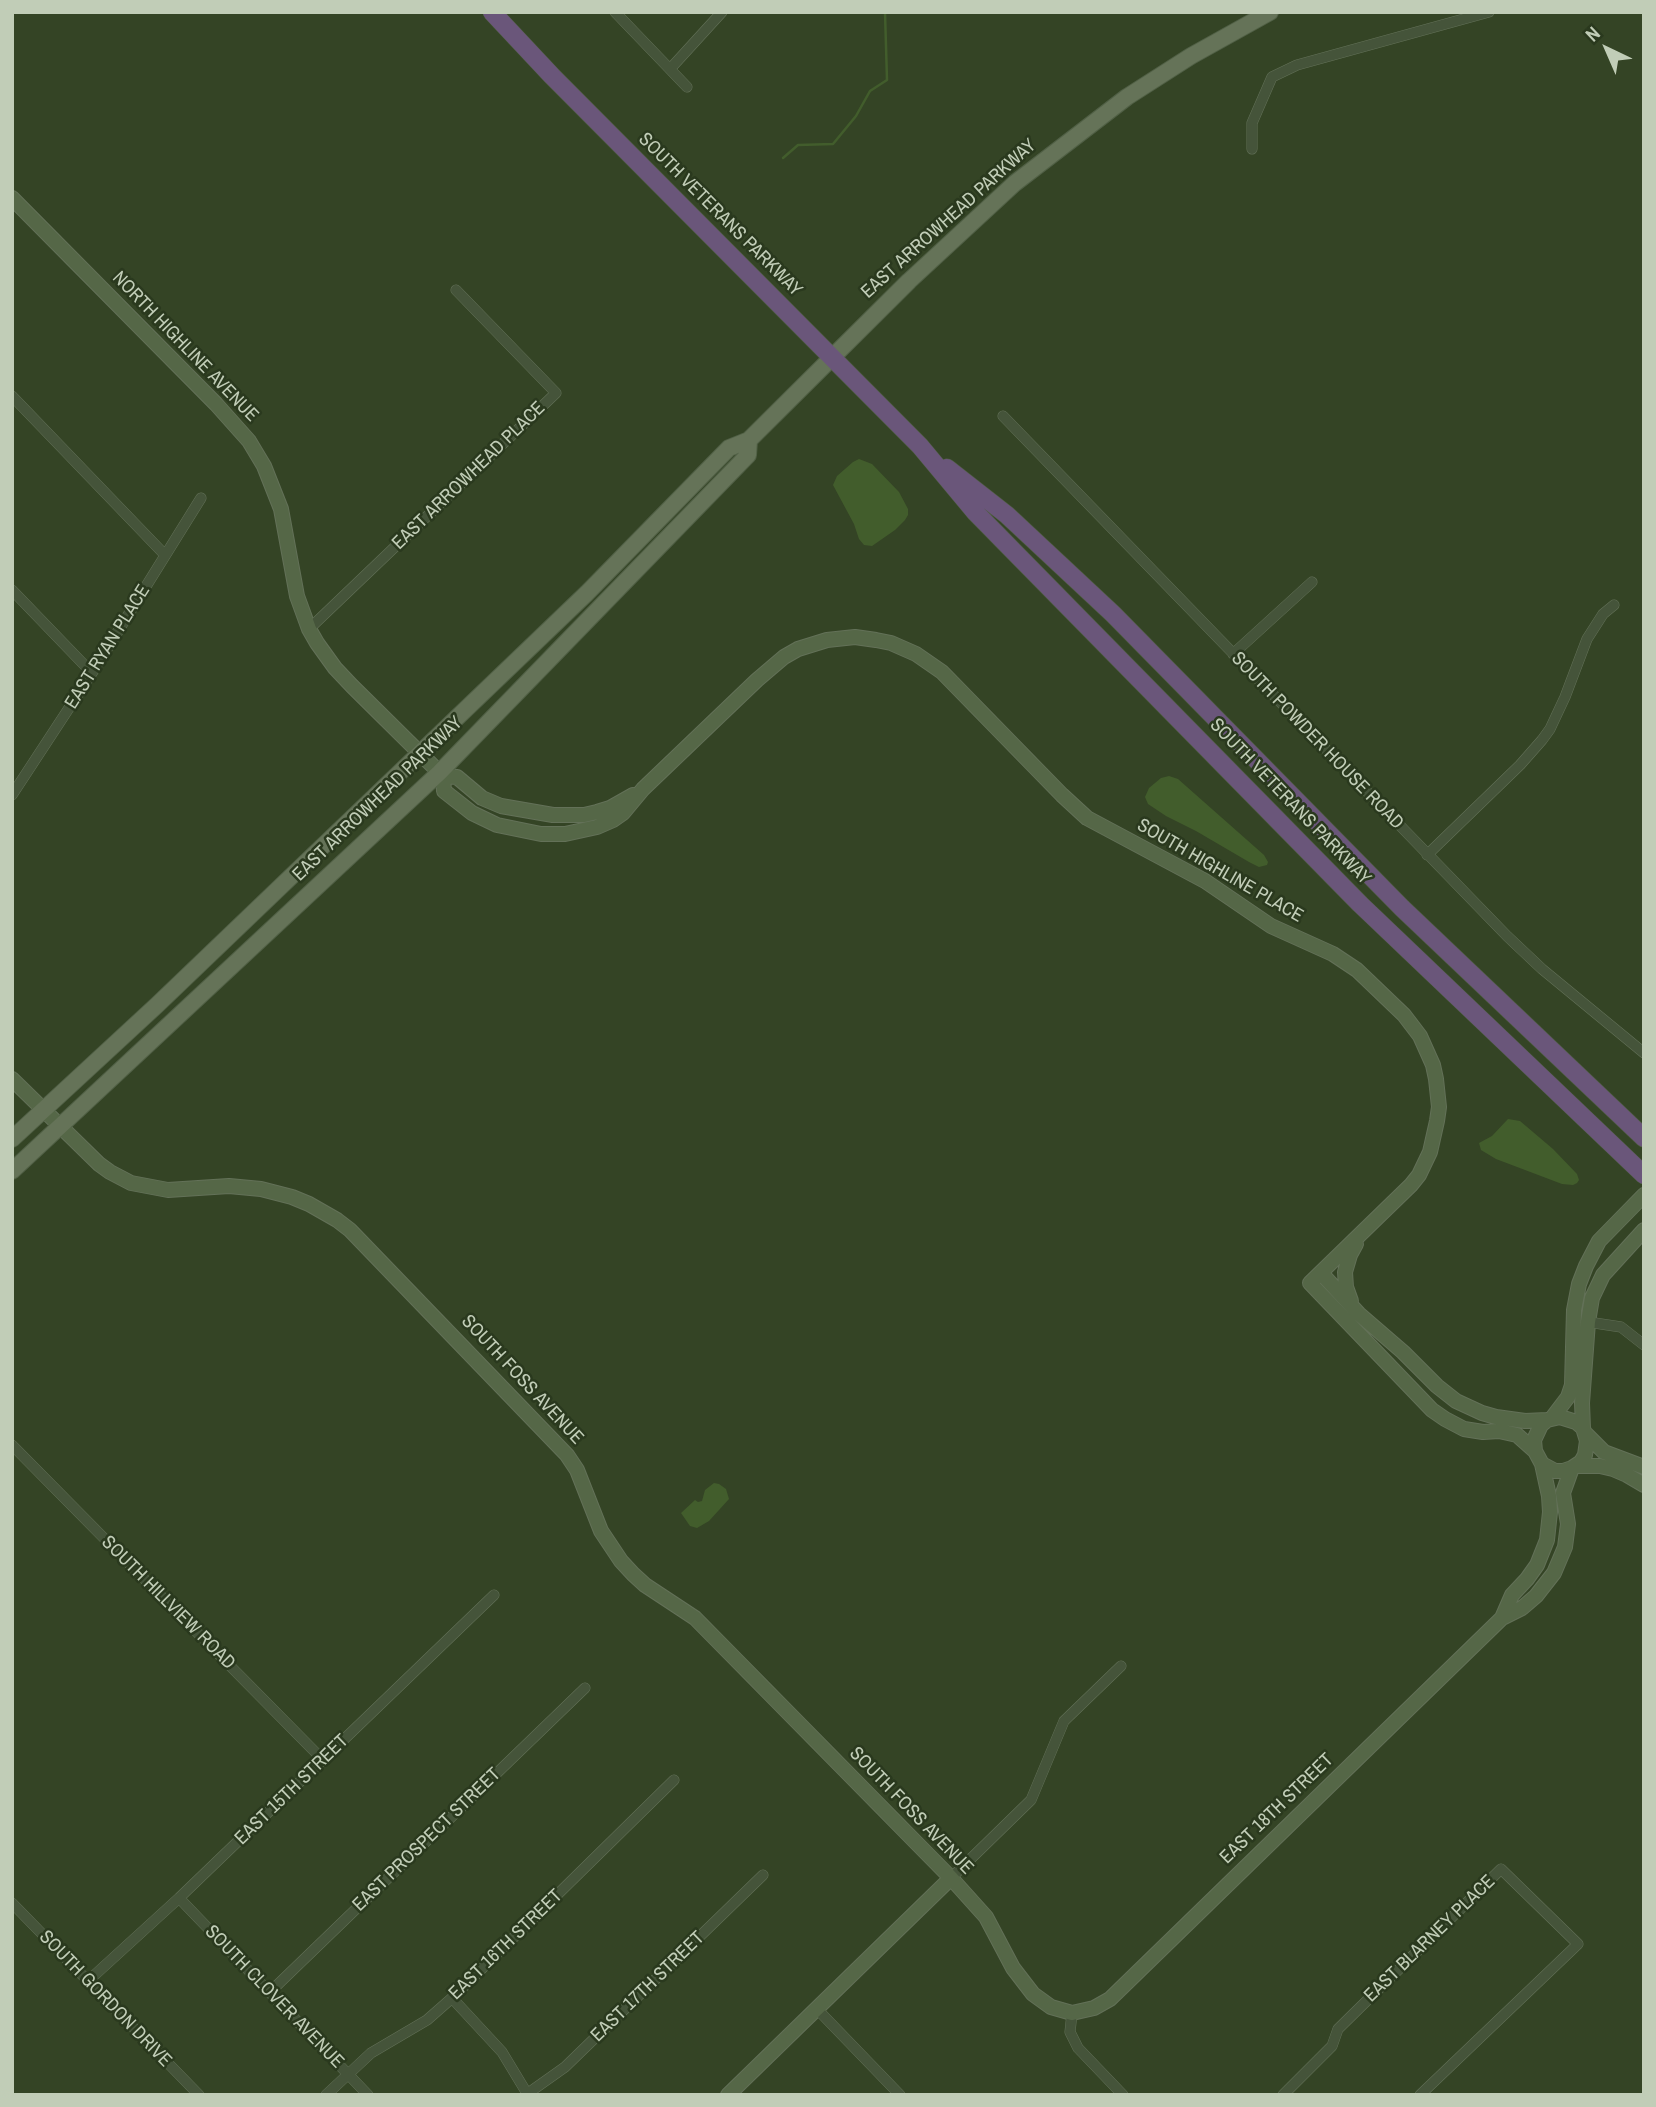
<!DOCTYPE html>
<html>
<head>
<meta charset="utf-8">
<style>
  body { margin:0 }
  #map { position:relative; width:1656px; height:2107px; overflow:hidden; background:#344425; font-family:"Archivo Narrow",sans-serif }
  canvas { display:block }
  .frame { position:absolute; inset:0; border:14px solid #c1cdb7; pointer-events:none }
  .north { position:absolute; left:1572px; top:14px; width:70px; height:70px; -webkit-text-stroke:5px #2a391e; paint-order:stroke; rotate:316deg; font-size:19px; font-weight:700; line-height:28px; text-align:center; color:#c1cdb7 }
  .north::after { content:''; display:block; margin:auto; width:24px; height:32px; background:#c1cdb7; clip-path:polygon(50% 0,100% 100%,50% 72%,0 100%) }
</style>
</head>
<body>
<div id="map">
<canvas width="1656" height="2107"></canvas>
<div class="frame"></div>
<div class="north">N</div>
</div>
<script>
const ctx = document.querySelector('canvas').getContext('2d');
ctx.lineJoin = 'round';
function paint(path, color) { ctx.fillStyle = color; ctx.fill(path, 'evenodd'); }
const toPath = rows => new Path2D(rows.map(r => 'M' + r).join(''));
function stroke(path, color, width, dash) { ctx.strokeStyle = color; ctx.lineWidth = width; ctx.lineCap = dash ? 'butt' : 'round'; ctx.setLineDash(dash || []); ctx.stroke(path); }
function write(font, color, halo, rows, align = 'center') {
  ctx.font = font + ' "Archivo Narrow",sans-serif'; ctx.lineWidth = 5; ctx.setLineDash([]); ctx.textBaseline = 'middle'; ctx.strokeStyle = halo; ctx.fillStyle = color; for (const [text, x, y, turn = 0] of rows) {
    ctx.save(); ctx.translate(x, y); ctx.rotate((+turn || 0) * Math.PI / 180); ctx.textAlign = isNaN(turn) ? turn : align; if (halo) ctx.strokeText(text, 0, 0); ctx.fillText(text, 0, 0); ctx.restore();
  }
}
paint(toPath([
  [859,459,872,464,899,492,908,509,908,515,905,520,895,530,872,546,864,545,859,539,854,524,833,485,837,476,853,462],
  [1169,776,1178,779,1264,855,1268,862,1267,865,1259,867,1249,862,1196,831,1166,816,1148,804,1145,797,1149,788,1161,778],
  [1508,1119,1520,1121,1553,1149,1577,1174,1579,1180,1577,1183,1573,1185,1562,1184,1496,1159,1481,1150,1479,1143,1492,1136],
  [714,1483,719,1484,726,1489,729,1499,709,1521,697,1528,690,1526,681,1513,695,1500,698,1502,702,1501,705,1490]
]), '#425d2c');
stroke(toPath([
  [783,158,798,145,833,144,856,116,870,91,887,80,885,12]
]), '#425d2c', 2.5);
const street = toPath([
  [615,12,687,87],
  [670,69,722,12],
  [1252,149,1252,123,1272,77,1297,65,1489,12],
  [12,396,165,555],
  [1003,416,1507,936,1542,969,1644,1053],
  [12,590,92,673],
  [309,629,556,393,456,290],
  [1233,654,1312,582],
  [12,795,92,673,201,498],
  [1427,855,1520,765,1542,740,1550,729,1565,697,1587,639,1603,614,1614,605],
  [1588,1322,1621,1327,1644,1345],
  [12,1445,323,1760],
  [951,1878,1031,1800,1064,1721,1121,1666],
  [179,1898,368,2095],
  [12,1903,199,2095],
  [88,1981,179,1898,494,1595],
  [270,1992,585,1688],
  [452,1998,502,2052,528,2095],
  [817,2009,900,2095],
  [1072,2013,1070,2032,1078,2048,1123,2095],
  [527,2094,565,2067,763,1875],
  [326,2095,371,2053,427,2020,452,1998,674,1780],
  [1283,2095,1332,2046,1338,2029,1501,1869,1578,1944,1420,2095]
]);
const secondary = toPath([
  [12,198,216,404,249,441,264,466,281,509,297,596,309,629,317,643,335,668,352,686,443,776,444,791,472,813,497,825,541,834,565,834,597,827,613,820,623,813,643,789,689,745,757,680,784,657,798,649,827,640,855,637,876,640,891,643,916,654,942,672,1062,795,1087,818,1205,881,1271,926,1333,954,1357,970,1404,1015,1420,1036,1433,1065,1436,1079,1439,1107,1437,1121,1430,1152,1419,1175,1411,1185,1310,1283,1432,1410,1445,1419,1464,1429,1483,1432,1499,1431,1517,1435,1535,1451],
  [443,776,457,777,482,798,501,806,553,815,584,815,597,812,610,808,633,795],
  [12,1079,99,1164,110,1172,131,1183,168,1190,229,1186,261,1189,292,1197,309,1204,337,1220,350,1230,567,1455,577,1470,601,1531,621,1561,633,1574,645,1585,695,1618,951,1878,986,1917,1013,1968,1033,1994,1051,2007,1072,2013,1094,2008,1110,1999,1502,1618,1522,1608,1536,1596,1554,1573,1565,1547,1568,1524,1563,1493,1572,1468],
  [1321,1273,1359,1314,1403,1352,1437,1386,1456,1401,1482,1413,1496,1417,1525,1421,1547,1420],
  [1351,1301,1346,1287,1345,1272,1350,1255,1356,1244],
  [1552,1418,1568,1397,1572,1385,1574,1310,1579,1284,1586,1266,1599,1241,1644,1195],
  [1583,1428,1576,1422,1560,1417,1547,1420,1541,1425,1534,1440,1535,1451,1542,1464,1555,1471,1563,1471,1572,1468,1581,1462,1585,1455,1587,1441,1583,1428,1582,1403,1588,1322,1592,1298,1603,1275,1644,1230],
  [1586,1434,1604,1452,1644,1467],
  [1575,1466,1600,1466,1613,1469,1627,1475,1644,1485],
  [1502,1618,1512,1595,1527,1579,1537,1565,1547,1540,1550,1512,1549,1496,1542,1464],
  [728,2095,951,1878]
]);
const primary = toPath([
  [12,1139,157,1005,587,593,729,448,749,440,909,281,1015,183,1127,97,1191,56,1270,12],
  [12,1171,439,773,748,455,749,440]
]);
const highway = toPath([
  [492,12,552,76,920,446,975,512,1360,904,1644,1175],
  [947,468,1007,515,1113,614,1402,908,1644,1138]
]);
stroke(street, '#637158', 11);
stroke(secondary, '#637158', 16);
stroke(primary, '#516046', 18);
stroke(highway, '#505e44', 19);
stroke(street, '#45543a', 10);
stroke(secondary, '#556747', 14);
stroke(primary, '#657358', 16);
stroke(highway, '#6a567a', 18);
write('19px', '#c1cdb7', '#2a391e', [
  ["SOUTH VETERANS PARKWAY",720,215,45],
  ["EAST ARROWHEAD PARKWAY",949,219,-42],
  ["NORTH HIGHLINE AVENUE",185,347,46],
  ["EAST ARROWHEAD PLACE",469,476,-44],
  ["EAST RYAN PLACE",108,647,-58],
  ["SOUTH POWDER HOUSE ROAD",1317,741,46],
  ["EAST ARROWHEAD PARKWAY",378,799,-44],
  ["SOUTH VETERANS PARKWAY",1290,802,46],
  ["SOUTH HIGHLINE PLACE",1220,871,30],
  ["SOUTH FOSS AVENUE",522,1380,47],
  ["SOUTH HILLVIEW ROAD",168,1603,45],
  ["EAST 15TH STREET",292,1790,-44],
  ["EAST 18TH STREET",1277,1809,-44],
  ["SOUTH FOSS AVENUE",911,1811,46],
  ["EAST PROSPECT STREET",427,1840,-44],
  ["EAST BLARNEY PLACE",1430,1939,-44],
  ["EAST 16TH STREET",506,1945,-44],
  ["EAST 17TH STREET",648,1987,-44],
  ["SOUTH CLOVER AVENUE",274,1997,46],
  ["SOUTH GORDON DRIVE",105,1999,46]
]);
</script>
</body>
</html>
